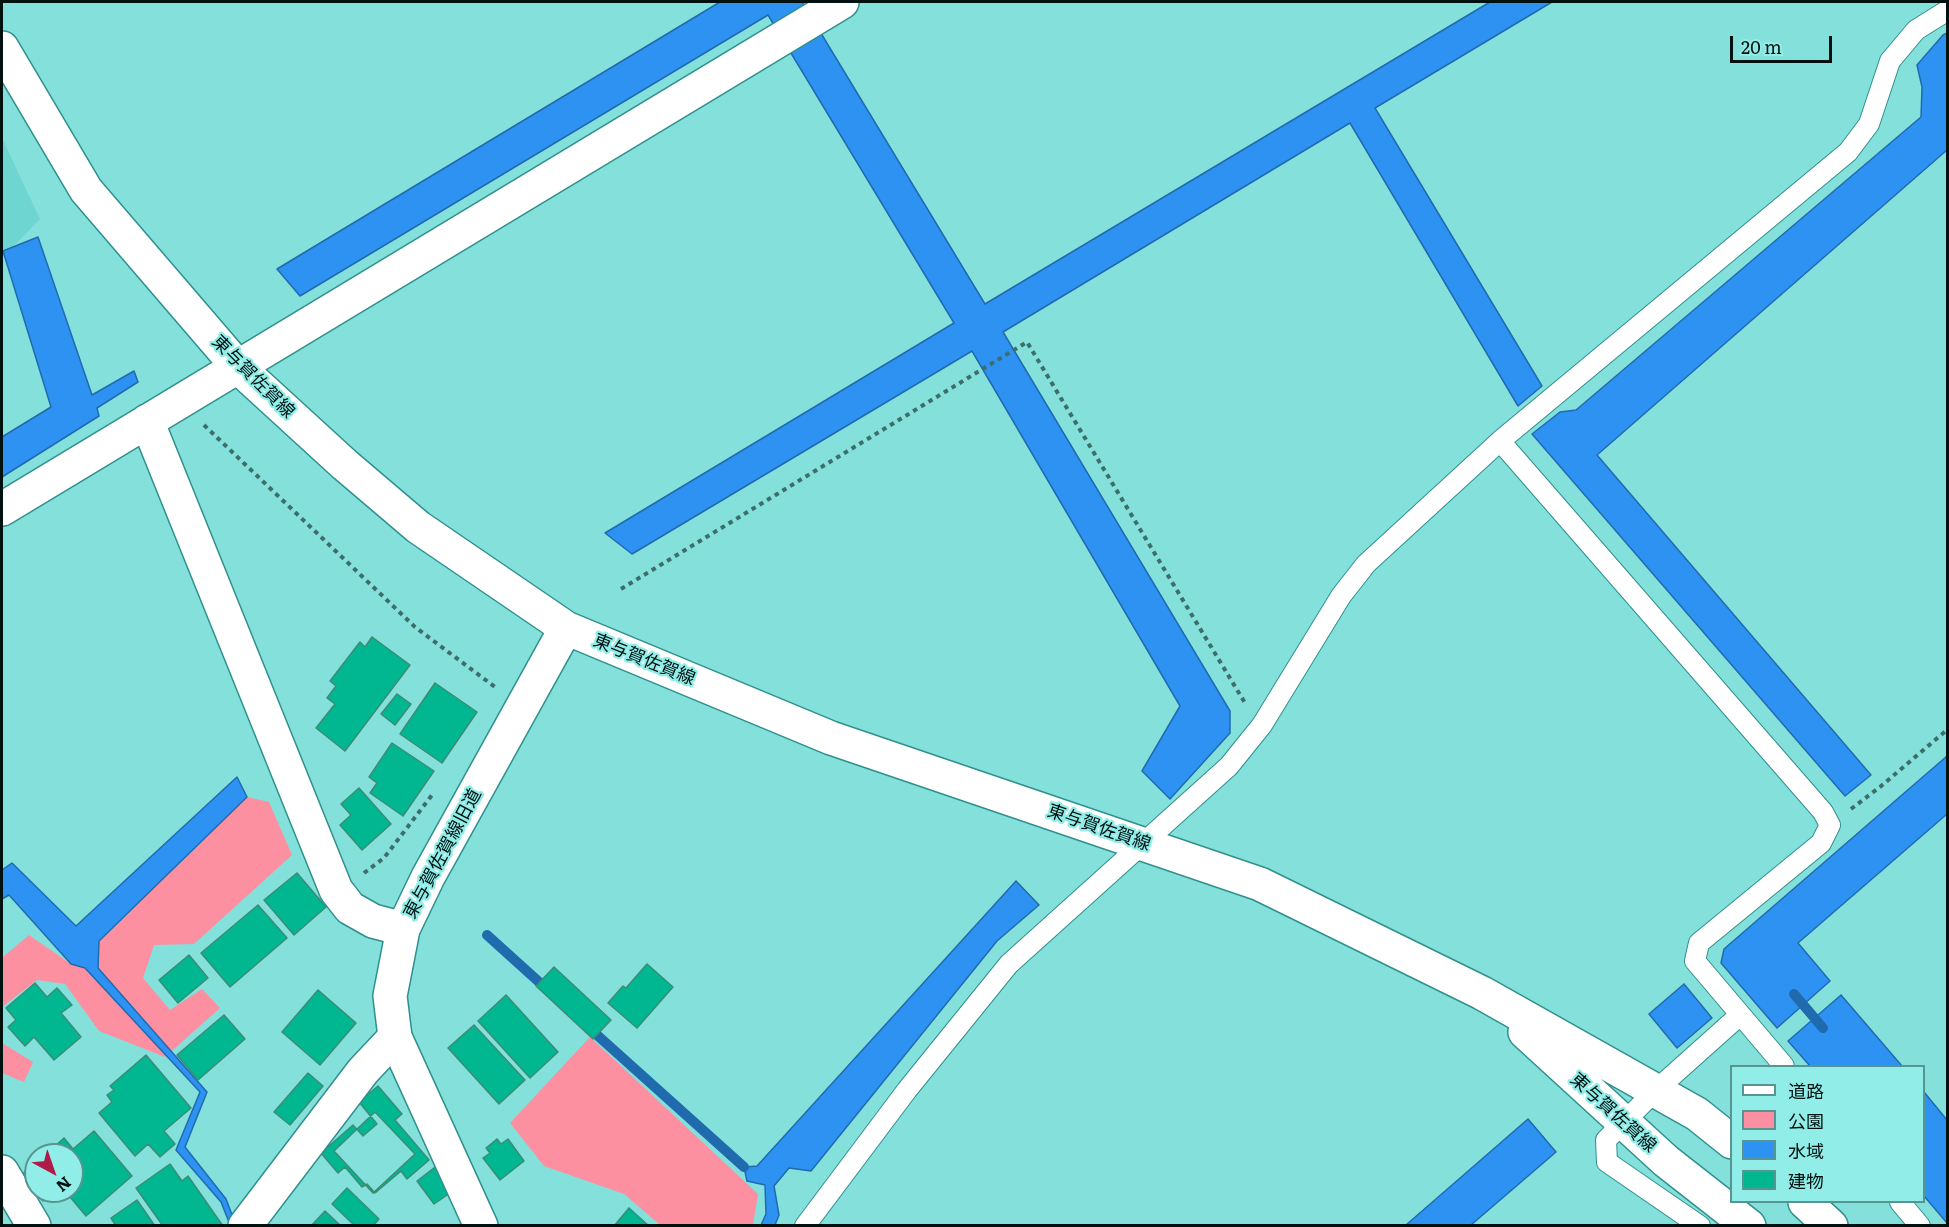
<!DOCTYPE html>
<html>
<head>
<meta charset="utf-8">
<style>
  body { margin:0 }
  #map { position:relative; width:1949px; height:1227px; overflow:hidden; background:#84e0db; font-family:Literata,"Noto Sans JP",serif }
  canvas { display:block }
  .frame { position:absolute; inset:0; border:3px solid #011110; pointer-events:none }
  .legend { position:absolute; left:1730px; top:1065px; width:195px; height:138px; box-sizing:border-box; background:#91ede8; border:2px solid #579592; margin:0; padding:8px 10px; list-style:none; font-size:18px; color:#011110 }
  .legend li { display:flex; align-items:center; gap:12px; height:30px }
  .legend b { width:30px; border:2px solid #579592 }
  .north { position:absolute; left:24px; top:1143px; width:60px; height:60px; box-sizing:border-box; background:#91ede8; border:2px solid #579592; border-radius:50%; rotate:140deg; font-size:16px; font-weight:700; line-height:24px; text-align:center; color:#011110 }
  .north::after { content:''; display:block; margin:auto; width:21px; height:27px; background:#ae1b46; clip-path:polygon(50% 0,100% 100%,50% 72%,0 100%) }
  .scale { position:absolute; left:1730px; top:36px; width:102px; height:27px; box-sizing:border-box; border:3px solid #011110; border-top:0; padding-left:8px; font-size:18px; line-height:21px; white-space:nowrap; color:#011110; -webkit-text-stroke:4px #91ede8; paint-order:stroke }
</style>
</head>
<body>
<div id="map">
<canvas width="1949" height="1227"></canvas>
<div class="frame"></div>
<ul class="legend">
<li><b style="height:8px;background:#fff"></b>道路</li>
<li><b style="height:16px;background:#fd90a0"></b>公園</li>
<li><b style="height:16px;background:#2d92f2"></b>水域</li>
<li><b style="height:16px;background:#00b792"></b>建物</li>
</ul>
<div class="north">N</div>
<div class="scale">20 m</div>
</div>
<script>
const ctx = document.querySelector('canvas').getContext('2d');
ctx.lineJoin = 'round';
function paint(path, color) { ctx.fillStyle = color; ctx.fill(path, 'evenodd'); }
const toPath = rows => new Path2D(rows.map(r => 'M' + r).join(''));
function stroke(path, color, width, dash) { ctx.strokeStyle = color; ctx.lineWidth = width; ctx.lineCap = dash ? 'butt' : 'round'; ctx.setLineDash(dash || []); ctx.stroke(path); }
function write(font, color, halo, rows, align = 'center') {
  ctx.font = font + ' Literata,"Noto Sans JP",serif'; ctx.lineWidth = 4.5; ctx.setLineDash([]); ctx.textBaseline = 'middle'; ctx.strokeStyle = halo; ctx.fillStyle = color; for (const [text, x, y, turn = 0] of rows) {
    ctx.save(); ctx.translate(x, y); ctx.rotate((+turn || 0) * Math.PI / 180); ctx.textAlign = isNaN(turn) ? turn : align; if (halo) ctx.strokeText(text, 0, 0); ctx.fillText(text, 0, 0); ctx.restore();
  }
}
paint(toPath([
  [2,138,40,219,2,258]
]), '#6ed5d0');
paint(toPath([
  [247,797,269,802,292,855,194,944,154,945,143,978,170,1010,202,989,220,1008,165,1057,99,1031,65,984,37,980,2,1007,2,958,29,935,71,964,85,968,99,941],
  [590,1037,758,1194,753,1225,660,1225,624,1194,544,1166,510,1123],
  [2,1043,33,1062,24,1082,2,1073]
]), '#fd90a0');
const water = toPath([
  [720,2,802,2,985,304,1490,2,1552,2,1375,108,1542,386,1518,406,1350,123,1003,332,1230,711,1230,733,1170,799,1142,771,1180,706,972,351,632,554,605,533,954,323,768,15,300,296,277,269,720,2],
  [1947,33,1947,150,1597,455,1871,775,1845,796,1532,434,1560,412,1576,410,1921,117,1922,87,1917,65,1943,35,1947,33],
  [38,237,92,395,134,371,138,382,97,408,99,416,2,477,2,437,51,407,3,251,38,237],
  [1947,756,1947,814,1798,943,1830,981,1777,1028,1721,963,1724,949,1947,756],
  [237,777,247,797,99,941,98,968,207,1092,185,1147,226,1199,234,1220,232,1225,229,1222,221,1202,176,1150,200,1092,85,968,71,964,9,895,2,899,2,870,12,863,76,926,237,777],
  [1016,881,1039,905,997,941,811,1171,789,1168,774,1186,779,1215,775,1225,761,1225,766,1214,765,1185,747,1181,744,1167,757,1166,1016,881],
  [1684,984,1712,1018,1677,1048,1649,1014,1684,984],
  [1841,995,1902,1066,1810,1066,1788,1041,1841,995],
  [1924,1092,1947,1120,1947,1223,1924,1196,1924,1092],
  [1528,1119,1556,1152,1471,1225,1406,1225,1528,1119]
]);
paint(water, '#2d92f2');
stroke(water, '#206bae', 1.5);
stroke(toPath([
  [487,935,549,991],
  [1794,994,1823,1028],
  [587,1026,744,1167]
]), '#206bae', 10);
const building = toPath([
  [372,637,410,665,345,751,316,728,335,704,327,698,336,686,330,681,360,642,365,647,372,637],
  [435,683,477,712,442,763,400,734,435,683],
  [397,694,411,704,395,725,381,714,397,694],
  [392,743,434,771,403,816,370,793,377,783,369,777,392,743],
  [359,788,391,824,362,850,340,825,351,815,341,804,359,788],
  [297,873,326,907,294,935,264,900,297,873],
  [258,905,287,938,230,987,201,953,258,905],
  [189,955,208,978,178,1003,159,980,189,955],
  [647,964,673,987,637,1028,608,1003,623,986,626,988,647,964],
  [554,967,611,1020,593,1039,536,986,554,967],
  [35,983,47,997,57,988,72,1005,61,1013,81,1037,54,1060,34,1037,25,1046,8,1027,16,1020,6,1008,35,983],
  [318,990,356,1023,320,1065,282,1032,318,990],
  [506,995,558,1052,530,1078,478,1021,506,995],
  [224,1015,245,1039,198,1080,177,1055,224,1015],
  [474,1025,525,1080,499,1104,448,1048,474,1025],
  [146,1055,191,1108,164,1131,175,1144,160,1157,148,1144,135,1156,99,1113,112,1102,107,1095,114,1090,110,1086,146,1055],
  [308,1073,323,1086,290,1125,274,1112,308,1073],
  [378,1086,402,1114,395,1120,429,1160,407,1179,401,1171,375,1193,367,1184,362,1187,345,1167,338,1173,321,1153,353,1125,363,1136,377,1124,359,1102,378,1086],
  [375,1112,415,1154,373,1193,334,1151,375,1112],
  [94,1131,132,1176,86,1216,65,1191,72,1191,72,1155,45,1155,64,1138,73,1149,94,1131],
  [497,1139,501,1144,508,1139,524,1161,500,1180,483,1158,490,1153,486,1148,497,1139],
  [36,1163,36,1191,56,1191,43,1201,21,1175,36,1163],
  [170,1164,182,1181,188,1176,223,1226,163,1226,136,1188,170,1164],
  [439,1164,456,1189,434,1204,417,1181,439,1164],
  [347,1188,379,1219,373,1226,355,1226,332,1204,347,1188],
  [137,1200,155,1226,116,1226,111,1218,137,1200],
  [629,1208,649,1226,614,1226,629,1208],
  [325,1211,341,1226,311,1226,325,1211]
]);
paint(building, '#00b792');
stroke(building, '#3a8c75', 1.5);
const lane = toPath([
  [1500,441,1823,812,1830,825,1821,843,1699,943,1695,961,1784,1066],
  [1900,1202,1920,1226],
  [805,1226,907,1090,1009,964,1229,766,1262,725,1341,596,1366,564,1500,441,1848,152,1869,124,1890,61,1916,30,1948,10],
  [1700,1226,1607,1162,1606,1140,1655,1091,1740,1015]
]);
const street = toPath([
  [147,421,336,890,350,908,373,921,403,929],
  [2,509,842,2],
  [2,1172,34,1226],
  [245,1226,363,1071,395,1037]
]);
const secondary = toPath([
  [2,48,86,190,238,367,344,464,418,527,566,628,831,738,1260,884,1482,993,1697,1114,1732,1142],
  [1525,1032,1666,1161,1749,1226],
  [1805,1202,1831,1226],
  [481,1226,395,1037,390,996,403,929,428,877,566,628]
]);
stroke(lane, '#2f908d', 22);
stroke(street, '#2f908d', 36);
stroke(secondary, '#2f908d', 36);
stroke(toPath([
  [204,425,415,627,495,687],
  [621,589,1027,342,1245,703],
  [1851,809,1880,787,1948,729],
  [364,873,384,858,432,795]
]), '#3c6e6c', 4, [4.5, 4.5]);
stroke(lane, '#fff', 20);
stroke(street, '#fff', 33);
stroke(secondary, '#fff', 33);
write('18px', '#011110', '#91ede8', [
  ["東与賀佐賀線",253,377,45],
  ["東与賀佐賀線",644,660,22],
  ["東与賀佐賀線",1099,828,19],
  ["東与賀佐賀線旧道",443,854,-62],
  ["東与賀佐賀線",1613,1113,42]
]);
</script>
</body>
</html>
